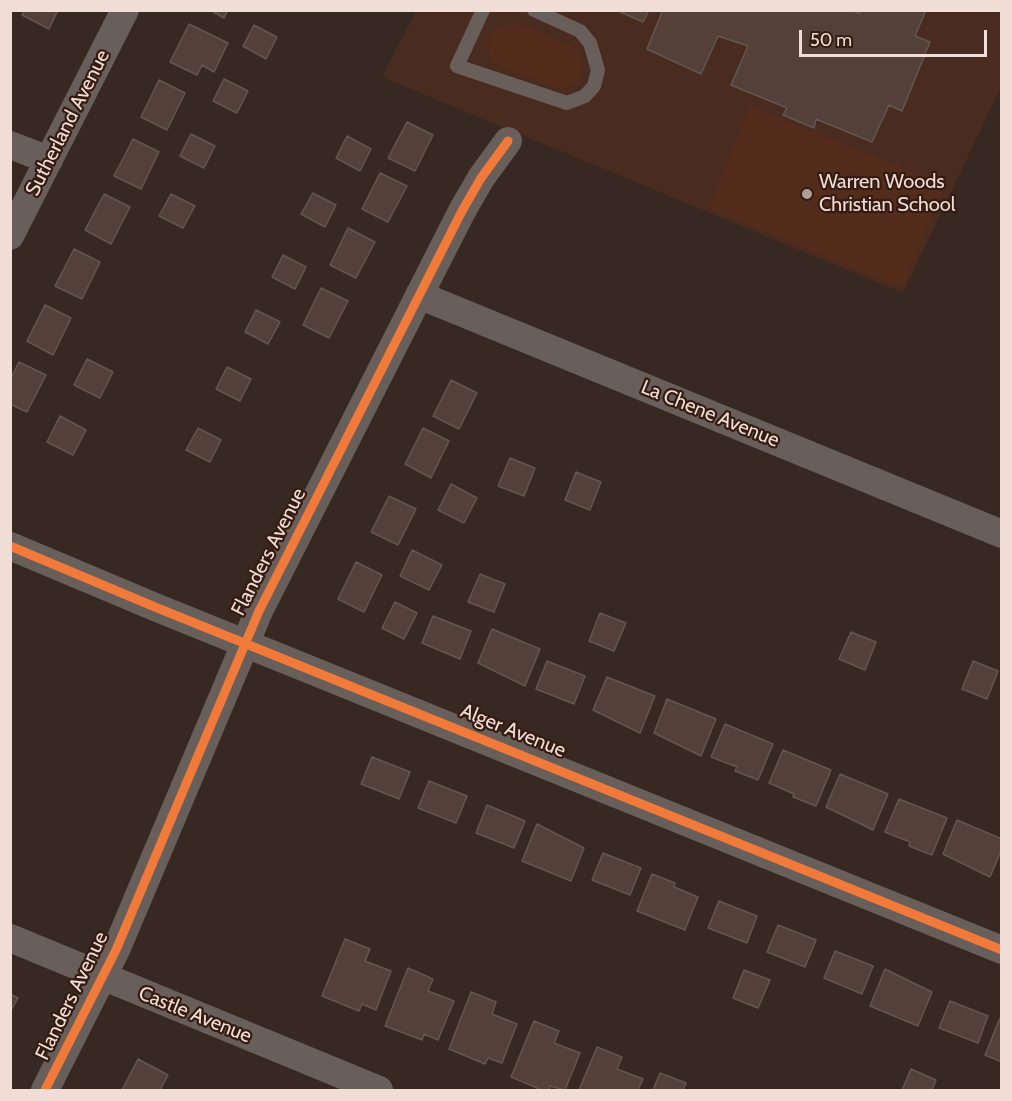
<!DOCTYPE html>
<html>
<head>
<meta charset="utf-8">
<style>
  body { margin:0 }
  #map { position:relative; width:1012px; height:1101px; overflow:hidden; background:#382822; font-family:Cabin,sans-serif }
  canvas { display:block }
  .frame { position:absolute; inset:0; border:12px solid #efddd6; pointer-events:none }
  .scale { position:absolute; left:799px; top:30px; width:188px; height:27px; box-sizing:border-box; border:3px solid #efddd6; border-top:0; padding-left:8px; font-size:18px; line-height:21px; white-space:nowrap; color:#efddd6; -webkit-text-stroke:4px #351b11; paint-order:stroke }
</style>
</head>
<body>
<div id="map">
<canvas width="1012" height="1101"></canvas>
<div class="frame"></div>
<div class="scale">50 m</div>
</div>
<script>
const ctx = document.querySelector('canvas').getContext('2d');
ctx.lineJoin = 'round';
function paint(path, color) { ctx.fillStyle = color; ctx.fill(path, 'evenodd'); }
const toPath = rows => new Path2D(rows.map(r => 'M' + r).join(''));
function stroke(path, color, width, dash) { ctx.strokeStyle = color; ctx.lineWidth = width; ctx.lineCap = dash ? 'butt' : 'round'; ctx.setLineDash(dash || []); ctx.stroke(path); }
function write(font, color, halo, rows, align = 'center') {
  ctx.font = font + ' Cabin,sans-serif'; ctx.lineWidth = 4.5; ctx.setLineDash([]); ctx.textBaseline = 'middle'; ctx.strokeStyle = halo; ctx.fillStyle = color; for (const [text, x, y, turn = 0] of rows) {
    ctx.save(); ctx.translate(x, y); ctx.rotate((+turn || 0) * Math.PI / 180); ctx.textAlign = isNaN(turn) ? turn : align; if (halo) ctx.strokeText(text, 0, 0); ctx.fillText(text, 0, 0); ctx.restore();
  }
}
paint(toPath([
  [416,11,1001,11,1001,87,903,293,382,77]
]), '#4a2b1f');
paint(toPath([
  [508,24,520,24,568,45,578,52,584,64,578,81,564,89,556,88,499,66,489,54,488,39,497,26],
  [750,106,944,185,902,288,709,209]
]), '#532c1c');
const building = toPath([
  [25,10,58,10,49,29,22,15,25,10],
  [210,10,228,10,224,18,210,10],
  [616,10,649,10,643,22,616,10],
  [656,10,851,10,860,14,861,10,926,10,915,36,930,42,902,111,889,105,872,142,816,119,814,128,783,115,787,108,731,85,748,46,718,36,701,74,647,49,662,12,656,10],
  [189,24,228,43,214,72,202,65,197,75,170,62,189,24],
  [254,25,277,37,266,59,243,46,254,25],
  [224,79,248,91,237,113,213,101,224,79],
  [159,80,185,93,167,130,141,117,159,80],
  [407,122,433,135,415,171,388,158,407,122],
  [191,134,215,146,204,168,180,156,191,134],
  [347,136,371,149,360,171,336,158,347,136],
  [133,139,159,152,141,189,114,176,133,139],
  [380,173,407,186,388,222,362,209,380,173],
  [313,193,336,205,325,227,301,214,313,193],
  [104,194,130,207,111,244,85,230,104,194],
  [171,194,195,206,183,228,159,216,171,194],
  [348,228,375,242,356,278,330,265,348,228],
  [74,249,100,262,82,299,55,286,74,249],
  [283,255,306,267,295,289,272,277,283,255],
  [321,288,348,301,329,338,303,325,321,288],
  [45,305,71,318,53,355,27,341,45,305],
  [256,310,280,322,268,344,245,332,256,310],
  [87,359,113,372,100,398,74,385,87,359],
  [19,362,46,375,27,412,10,404,10,380,19,362],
  [227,367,251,379,240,401,216,389,227,367],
  [451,380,477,393,459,429,433,416,451,380],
  [60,416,86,430,73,455,47,442,60,416],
  [198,428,221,440,210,462,186,450,198,428],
  [423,428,449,441,431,478,405,464,423,428],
  [510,458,535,468,524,496,498,486,510,458],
  [576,472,601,482,590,510,565,500,576,472],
  [451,484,477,498,464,523,438,510,451,484],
  [389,496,416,509,398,545,371,532,389,496],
  [412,550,442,565,429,590,400,576,412,550],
  [356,562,382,575,364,612,338,599,356,562],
  [480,574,505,584,494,612,468,602,480,574],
  [395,602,417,613,404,639,382,628,395,602],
  [600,613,626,623,614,651,589,641,600,613],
  [433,616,471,631,460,659,422,643,433,616],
  [492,629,540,649,525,686,478,663,492,629],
  [851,632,876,642,865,670,839,659,851,632],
  [547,661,585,676,574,704,536,689,547,661],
  [973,661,998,671,987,699,962,689,973,661],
  [607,677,655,696,640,733,593,710,607,677],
  [667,699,716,719,701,756,654,733,667,699],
  [725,724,773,744,758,780,735,771,737,767,711,757,725,724],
  [783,750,831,770,816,806,793,797,794,794,769,783,783,750],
  [372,757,410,772,399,799,361,784,372,757],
  [840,774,888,794,873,830,826,807,840,774],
  [429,781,467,796,456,823,418,808,429,781],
  [899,799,947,818,932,855,909,846,910,842,885,832,899,799],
  [487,805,525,821,514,848,476,833,487,805],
  [957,820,1002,839,1002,849,990,877,943,854,957,820],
  [537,824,584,848,571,881,522,861,537,824],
  [603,853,641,868,630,895,592,880,603,853],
  [652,874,675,883,674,887,698,897,685,930,637,911,652,874],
  [719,901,757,916,747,943,708,928,719,901],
  [778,925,816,940,805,967,767,952,778,925],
  [345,939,370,949,365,961,391,971,376,1010,362,1004,359,1011,322,996,345,939],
  [835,951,873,966,862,994,824,978,835,951],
  [408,968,433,979,428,991,454,1001,438,1040,424,1034,422,1040,385,1026,408,968],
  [885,969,932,992,918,1026,870,1006,885,969],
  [744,970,770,980,758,1008,733,998,744,970],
  [471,992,496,1002,492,1014,517,1024,502,1063,488,1058,485,1064,449,1049,471,992],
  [10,994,18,998,10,1012,10,994],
  [950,1001,988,1016,978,1043,939,1028,950,1001],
  [1000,1018,1002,1019,1002,1062,985,1055,1000,1018],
  [534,1021,559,1031,554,1043,580,1053,565,1090,550,1086,549,1090,542,1090,511,1077,534,1021],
  [597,1047,622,1057,617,1069,643,1079,638,1090,579,1090,597,1047],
  [138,1059,168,1075,160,1090,122,1090,138,1059],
  [911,1069,936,1080,932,1090,902,1090,911,1069],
  [660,1073,686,1083,683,1090,653,1090,660,1073]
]);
paint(building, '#524039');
stroke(building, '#635651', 1.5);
stroke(toPath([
  [483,10,457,66,567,103,585,96,594,86,598,70,590,43,580,31,534,10]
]), '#685e5a', 14);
stroke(toPath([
  [10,145,49,160],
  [10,236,125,10],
  [419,295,1002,534],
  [10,546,155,607,1002,950],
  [10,938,379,1090],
  [45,1090,116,950,259,611,462,211,481,178,508,141]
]), '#685e5a', 28);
stroke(toPath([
  [10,546,155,607,1002,950],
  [45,1090,116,950,259,611,462,211,481,178,508,141]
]), '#f17a3a', 9);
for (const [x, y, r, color] of [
  [807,194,6,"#af9e97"]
]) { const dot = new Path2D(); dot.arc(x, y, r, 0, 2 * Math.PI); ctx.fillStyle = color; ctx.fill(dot); stroke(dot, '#351b11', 2); }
write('20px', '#efddd6', '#351b11', [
  ["Sutherland Avenue",68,123,-63],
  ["La Chene Avenue",710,414,22],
  ["Flanders Avenue",269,552,-63],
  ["Alger Avenue",513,731,22],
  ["Flanders Avenue",72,996,-64],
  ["Castle Avenue",195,1015,22]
]);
write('20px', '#efddd6', '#351b11', [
  ["Warren Woods",819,182],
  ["Christian School",819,205]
], 'left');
</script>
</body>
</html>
